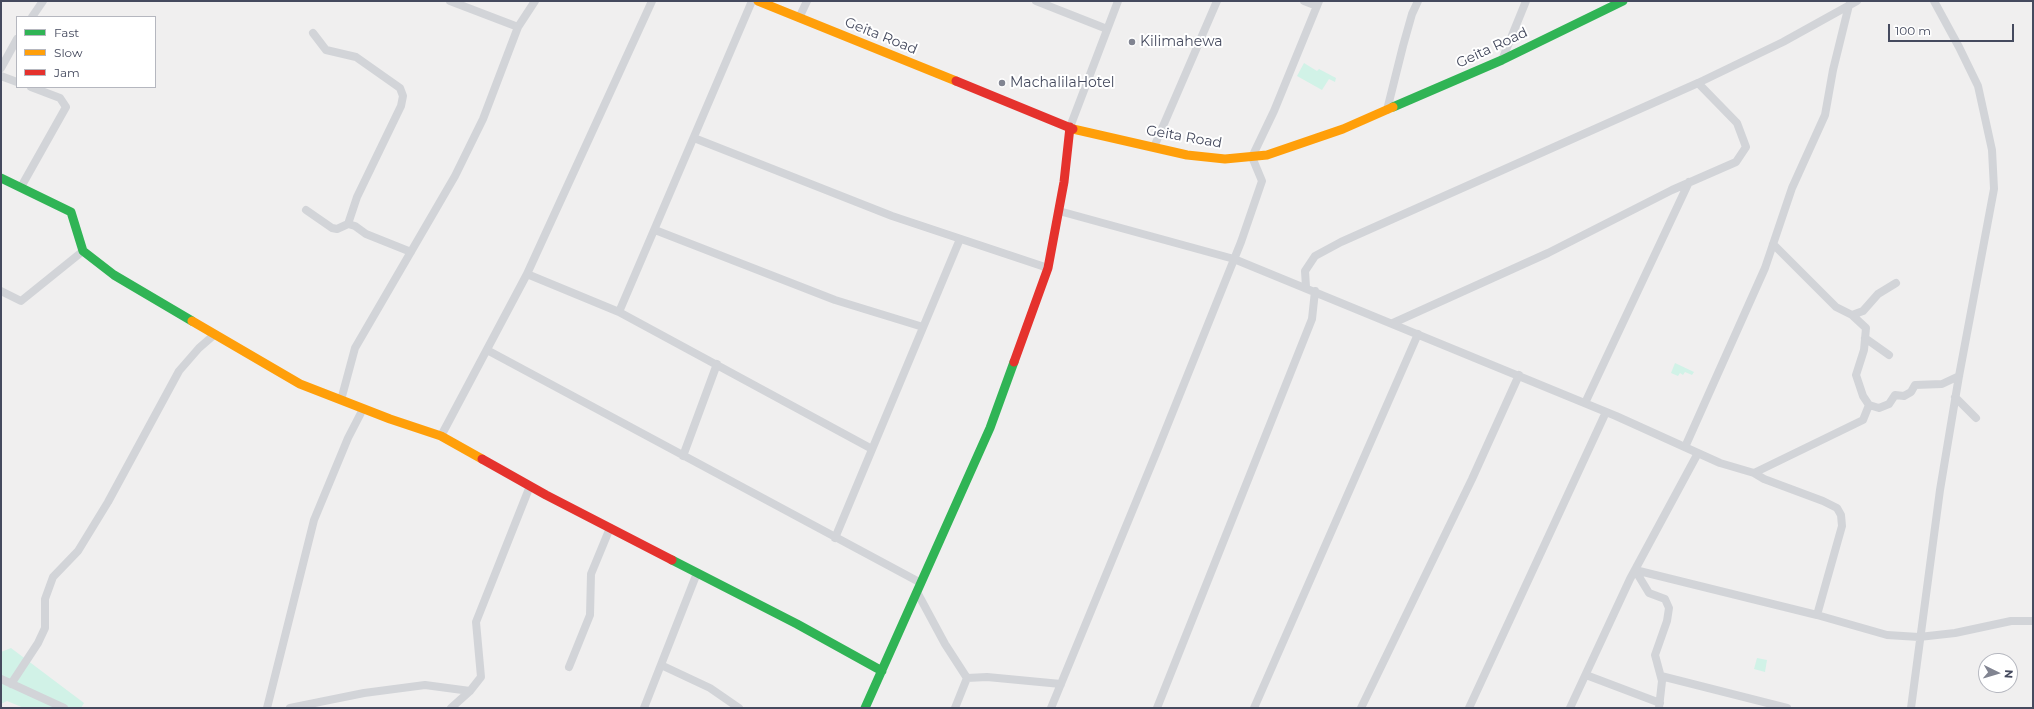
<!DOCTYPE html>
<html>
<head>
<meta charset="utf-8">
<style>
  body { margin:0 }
  #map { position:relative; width:2034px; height:709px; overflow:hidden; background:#f0efef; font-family:Montserrat,sans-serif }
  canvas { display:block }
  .frame { position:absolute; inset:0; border:2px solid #454a5e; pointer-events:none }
  .legend { position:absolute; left:16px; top:16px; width:140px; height:72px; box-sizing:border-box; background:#fff; border:1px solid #b5b7bf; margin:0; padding:5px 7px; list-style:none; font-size:12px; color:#454a5e }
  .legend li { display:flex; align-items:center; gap:8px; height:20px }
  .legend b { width:20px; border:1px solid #b5b7bf }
  .north { position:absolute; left:1978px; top:653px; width:40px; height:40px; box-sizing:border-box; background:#fff; border:1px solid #b5b7bf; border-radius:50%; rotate:95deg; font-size:11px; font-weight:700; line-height:16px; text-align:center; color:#454a5e }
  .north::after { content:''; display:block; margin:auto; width:14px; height:18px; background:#818491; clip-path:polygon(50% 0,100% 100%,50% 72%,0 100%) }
  .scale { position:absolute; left:1888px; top:24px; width:126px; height:18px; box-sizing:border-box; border:2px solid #454a5e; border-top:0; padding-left:5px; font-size:12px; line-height:14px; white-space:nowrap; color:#454a5e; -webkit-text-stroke:3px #fff; paint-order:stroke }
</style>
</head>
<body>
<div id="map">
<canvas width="2034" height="709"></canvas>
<div class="frame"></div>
<ul class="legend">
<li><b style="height:5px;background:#30b455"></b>Fast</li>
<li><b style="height:5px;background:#ff9f0a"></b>Slow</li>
<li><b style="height:5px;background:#e5322d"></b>Jam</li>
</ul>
<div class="north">N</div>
<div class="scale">100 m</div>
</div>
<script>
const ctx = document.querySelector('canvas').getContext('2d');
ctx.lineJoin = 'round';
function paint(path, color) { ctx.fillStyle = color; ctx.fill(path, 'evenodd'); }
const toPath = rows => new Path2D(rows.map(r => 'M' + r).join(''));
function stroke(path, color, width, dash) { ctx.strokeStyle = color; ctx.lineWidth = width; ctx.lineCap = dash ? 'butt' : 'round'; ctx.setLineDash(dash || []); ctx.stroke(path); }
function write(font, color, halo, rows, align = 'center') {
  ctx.font = font + ' Montserrat,sans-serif'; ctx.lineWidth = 4; ctx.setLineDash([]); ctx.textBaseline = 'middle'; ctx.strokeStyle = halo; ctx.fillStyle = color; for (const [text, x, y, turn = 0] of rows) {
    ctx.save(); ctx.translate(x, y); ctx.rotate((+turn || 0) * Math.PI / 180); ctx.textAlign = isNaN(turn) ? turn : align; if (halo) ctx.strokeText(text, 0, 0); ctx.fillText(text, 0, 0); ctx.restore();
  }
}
paint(toPath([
  [1304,63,1317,71,1319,69,1336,78,1335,82,1329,79,1322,90,1297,76],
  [1675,363,1694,372,1692,375,1685,372,1683,375,1680,373,1678,376,1671,373],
  [11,648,84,703,81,708,24,708,7,701,1,704,1,652],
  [1757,658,1767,660,1765,672,1754,669]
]), '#d1f2e7');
stroke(toPath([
  [450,1,518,27],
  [1036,1,1107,29],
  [1304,1,1317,6],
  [32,17,43,1],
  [799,18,807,1],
  [313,33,326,50,356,57,400,88,403,96,401,106,357,197,348,224],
  [1502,60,1526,1],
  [1,68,17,39],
  [1,76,17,82],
  [1387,110,1403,46,1412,14,1418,1],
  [1070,127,1118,1],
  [694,138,892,216,1048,268],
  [1154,147,1217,1],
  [21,187,66,107,60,98,31,87],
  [306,210,332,228,337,229,348,224,355,226,366,234,411,252],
  [1059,211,1234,259,1616,416,1720,463,1754,473,1764,479,1823,501,1837,508,1841,515,1842,526,1817,615],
  [655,230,835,300,923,327],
  [1773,244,1836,307,1852,315,1866,328,1864,350,1856,375,1863,396,1869,405,1879,408,1889,404,1895,395,1904,396,1911,392,1915,385,1942,384,1959,376],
  [527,274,619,312,872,449],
  [1306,287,1305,271,1315,256,1341,242,1698,83,1783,42,1857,1],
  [1,291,21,301,83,251],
  [619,312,752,1],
  [1852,315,1863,311,1878,294,1896,283],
  [1393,323,1548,253,1672,190,1736,162,1746,147,1737,123,1698,83],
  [1865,338,1889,355],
  [487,350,921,583],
  [1955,397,1976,418],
  [341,400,355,348,455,176,483,119,518,27,535,1],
  [1585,403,1689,182],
  [441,436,527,274,652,1],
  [1685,447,1765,268,1792,188,1825,115,1833,70,1849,5],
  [683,456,717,364],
  [1754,473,1863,420,1869,405],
  [835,538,960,239],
  [1635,570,1817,615,1887,635,1919,637,1955,633,2011,621,2033,621],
  [1635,570,1649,593,1665,599,1669,608,1667,621,1655,655,1662,681,1659,708],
  [917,592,945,644,967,678],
  [661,665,710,688,739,708],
  [569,667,590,615,591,574,610,528],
  [1586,675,1660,703],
  [1661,676,1787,708],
  [1,679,64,708],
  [11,684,38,643,45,628,45,599,53,577,78,551,108,502,179,371,199,348,214,335],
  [267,708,314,520,348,438,363,409],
  [290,708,364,693,425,685,470,691],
  [451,708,470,691,481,677,476,622,530,486],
  [644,708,697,573],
  [955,708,967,678,987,677,1061,684],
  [1051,708,1157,451,1241,242,1262,181,1252,157,1274,111,1319,1],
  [1157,708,1312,319,1315,291],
  [1254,708,1418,334],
  [1361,708,1472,479,1519,375],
  [1469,708,1606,412],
  [1570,708,1630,579,1698,453],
  [1911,708,1940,490,1959,376,1994,189,1992,150,1978,86,1959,47,1934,1]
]), '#d2d4d8', 8);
stroke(toPath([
  [1393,107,1502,60,1623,1],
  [1,178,71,212,83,251,114,275,192,321],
  [672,560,797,624,882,671],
  [865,708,990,428,1014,362]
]), '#30b455', 9);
stroke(toPath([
  [758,1,956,81],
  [1073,129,1187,155,1225,159,1267,155,1343,129,1393,107],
  [192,321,300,384,390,419,441,436,482,459]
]), '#ff9f0a', 9);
stroke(toPath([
  [956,81,1073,129],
  [1014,362,1048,268,1064,182,1070,127],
  [482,459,546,495,672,560]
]), '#e5322d', 9);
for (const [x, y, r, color] of [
  [1132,42,4,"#818491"],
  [1002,83,4,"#818491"]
]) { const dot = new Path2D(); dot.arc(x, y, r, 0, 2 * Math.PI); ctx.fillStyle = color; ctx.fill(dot); stroke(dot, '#fff', 1.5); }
write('14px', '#454a5e', '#fff', [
  ["Geita Road",881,36,22],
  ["Geita Road",1492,48,-25],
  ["Geita Road",1184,137,10]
]);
write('14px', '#454a5e', '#fff', [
  ["Kilimahewa",1140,42],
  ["MachalilaHotel",1010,83]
], 'left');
</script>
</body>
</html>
